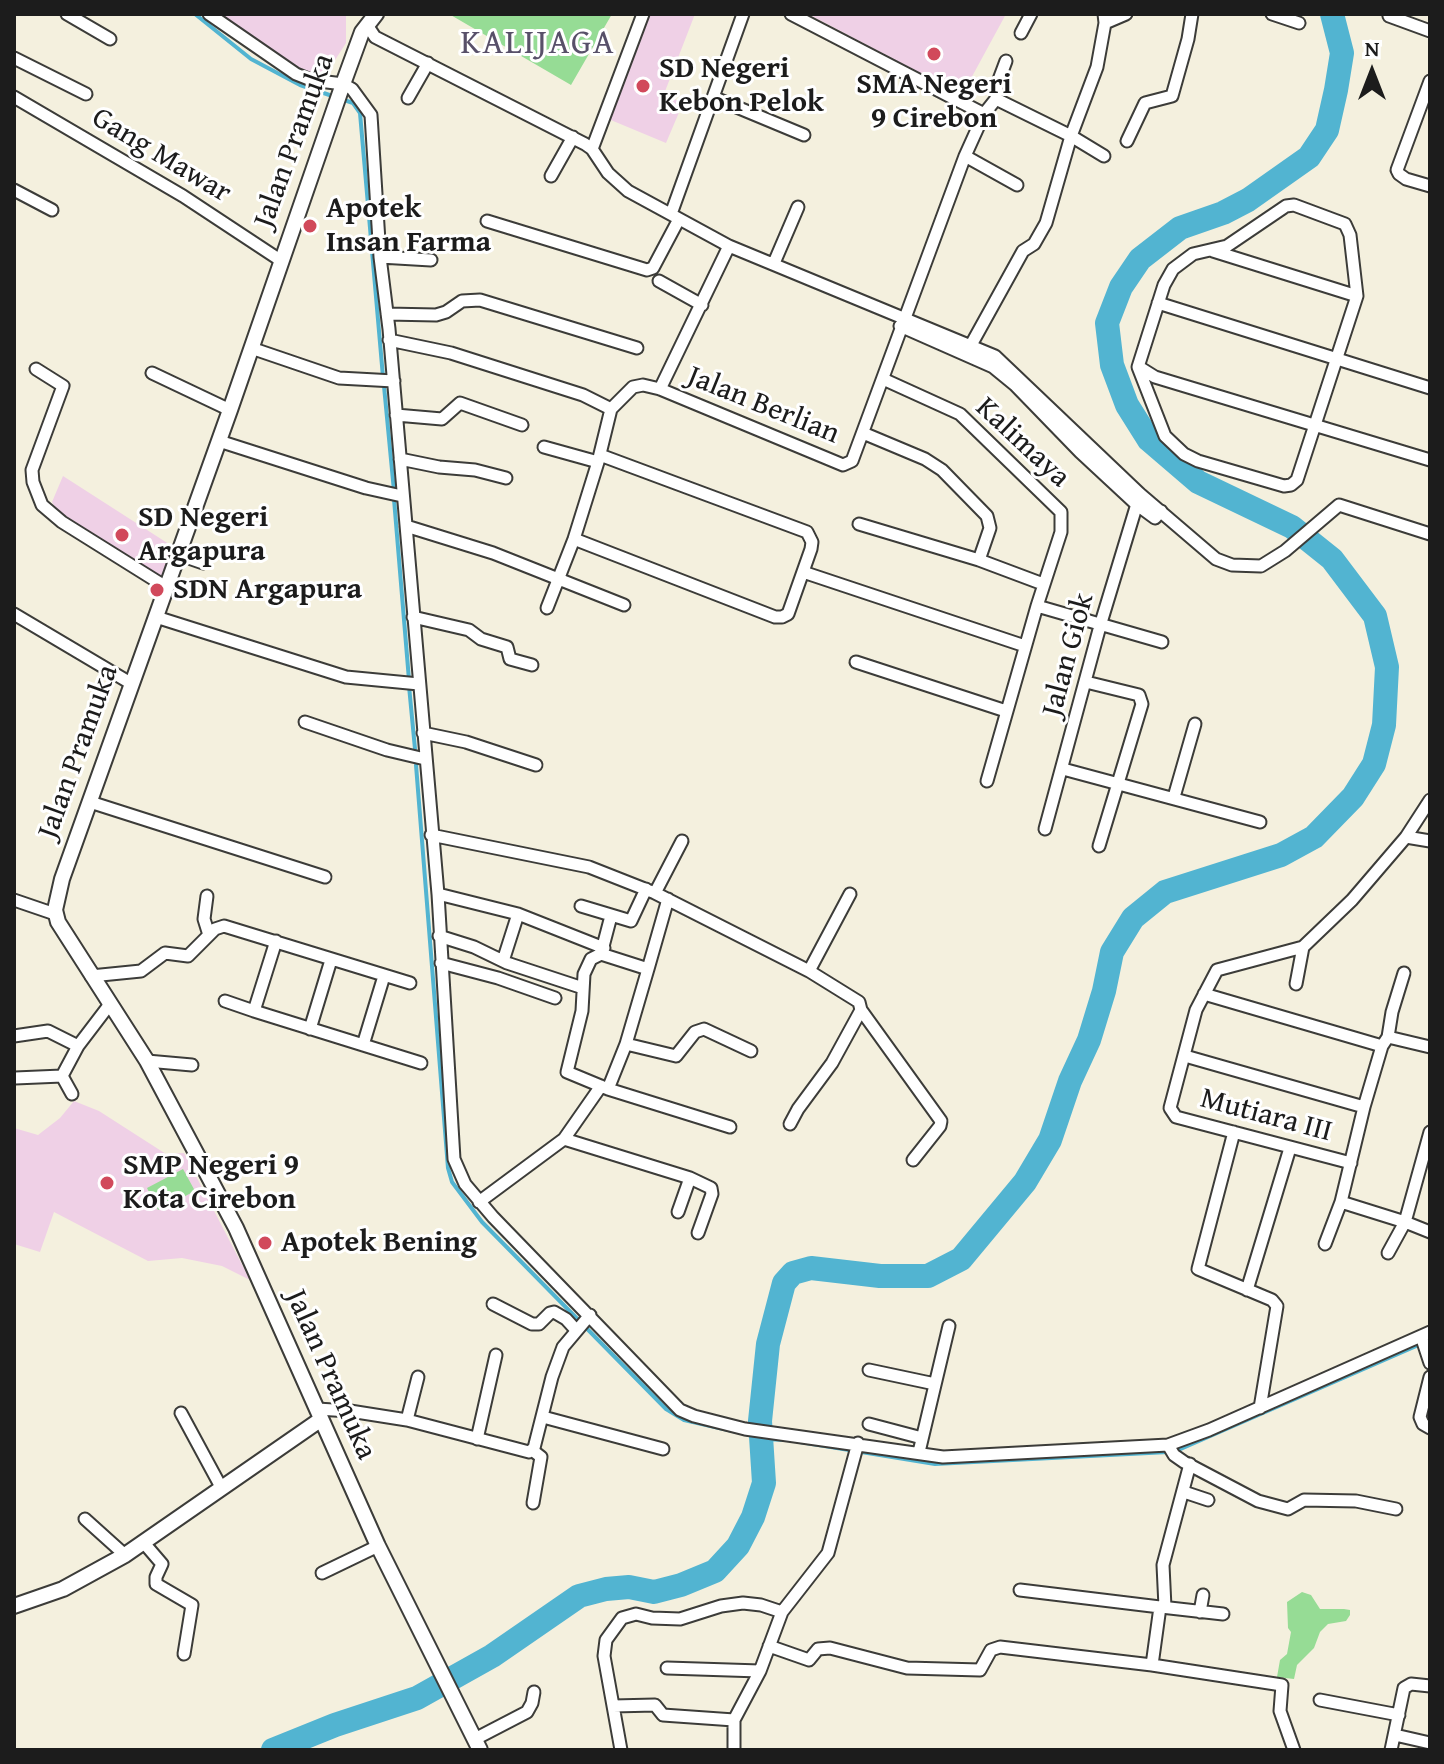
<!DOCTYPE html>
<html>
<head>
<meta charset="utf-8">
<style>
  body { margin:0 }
  #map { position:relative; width:1444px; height:1764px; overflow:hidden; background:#f4f0de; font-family:"Gentium Book Plus",serif }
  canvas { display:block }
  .frame { position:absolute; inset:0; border:16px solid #1c1c1c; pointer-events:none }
  .north { position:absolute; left:1332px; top:32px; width:80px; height:80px; -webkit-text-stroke:6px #fff; paint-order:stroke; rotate:0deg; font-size:22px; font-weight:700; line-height:32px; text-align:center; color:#1c1c1c }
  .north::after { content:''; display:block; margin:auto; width:28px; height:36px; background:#1c1c1c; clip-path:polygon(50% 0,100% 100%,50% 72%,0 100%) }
</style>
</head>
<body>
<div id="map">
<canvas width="1444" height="1764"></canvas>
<div class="frame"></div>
<div class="north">N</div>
</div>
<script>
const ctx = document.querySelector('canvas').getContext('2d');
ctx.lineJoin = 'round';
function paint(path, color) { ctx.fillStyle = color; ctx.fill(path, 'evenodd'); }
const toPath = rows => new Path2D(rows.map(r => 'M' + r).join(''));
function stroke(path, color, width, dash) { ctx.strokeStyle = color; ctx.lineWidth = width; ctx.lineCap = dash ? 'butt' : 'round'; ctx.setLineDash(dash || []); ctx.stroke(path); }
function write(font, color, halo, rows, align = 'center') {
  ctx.font = font + ' "Gentium Book Plus",serif'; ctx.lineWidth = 6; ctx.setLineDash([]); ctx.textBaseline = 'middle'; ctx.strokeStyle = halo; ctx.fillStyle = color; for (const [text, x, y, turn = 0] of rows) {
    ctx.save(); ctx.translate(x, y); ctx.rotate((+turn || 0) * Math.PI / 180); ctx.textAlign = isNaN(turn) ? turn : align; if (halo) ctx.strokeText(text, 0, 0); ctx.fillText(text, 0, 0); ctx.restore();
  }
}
paint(toPath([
  [220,14,346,14,346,43,326,74,304,72,260,46],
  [648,14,695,14,664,94,683,103,666,143,606,118],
  [808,14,1006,14,962,95],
  [63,476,172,546,160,580,60,516,52,502],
  [74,1101,99,1111,166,1154,184,1153,250,1280,222,1266,182,1258,148,1261,54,1212,40,1252,14,1244,14,1128,38,1135,60,1118]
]), '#efd0e6');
paint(toPath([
  [449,14,612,14,571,85],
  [183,1169,195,1191,158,1210,147,1188],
  [1302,1592,1311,1595,1320,1609,1344,1609,1350,1610,1350,1615,1346,1621,1328,1624,1320,1632,1314,1648,1297,1665,1294,1679,1277,1677,1280,1660,1287,1654,1291,1632,1288,1628,1287,1602]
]), '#96dc95');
stroke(toPath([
  [195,14,251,59,300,85,353,103,360,113,383,377],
  [384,386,394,491],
  [394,499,409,680],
  [409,686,415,749],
  [416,765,448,1168,452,1182,482,1222,666,1409,684,1420,737,1432],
  [746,1434,761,1439,788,1440],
  [800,1442,935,1464,1168,1452],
  [1176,1451,1430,1340]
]), '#52b4d1', 4);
stroke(toPath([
  [273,1750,335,1725,417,1698,492,1656,579,1596,606,1589,629,1587,654,1592,681,1585,715,1571,738,1546,753,1517,764,1483,760,1421,768,1344,784,1283,793,1273,811,1268,880,1276,928,1276,961,1259,1025,1182,1050,1140,1070,1081,1089,1040,1104,991,1112,952,1133,918,1165,892,1281,855,1314,837,1353,797,1374,764,1384,725,1387,667,1375,616,1332,559,1292,527,1198,482,1149,440,1127,405,1112,365,1107,323,1121,287,1140,259,1180,228,1223,213,1248,200,1309,157,1327,130,1336,90,1342,53,1332,14]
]), '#52b4d1', 24);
const minor = toPath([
  [67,14,110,39],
  [209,14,296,74,311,80,343,84,352,89,371,115,380,257,389,329,438,894,454,1159,465,1184,493,1217,680,1410,694,1416,745,1429,943,1457,1168,1445,1209,1430,1430,1332],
  [791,14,984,114],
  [1272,14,1299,23],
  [1390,14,1389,16,1430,31],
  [1105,23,1126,14],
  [367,25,375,37,585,144,592,149,608,173,628,191,729,246,995,356,1140,494,1216,559,1232,565,1261,566,1285,551,1339,505,1430,534],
  [1021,33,1031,14],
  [14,58,86,94],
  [1430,81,1397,170,1399,174,1406,179,1430,186],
  [14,97,183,196,280,260],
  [408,98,428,63],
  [715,98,804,135],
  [996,99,1071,136,1104,156],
  [1127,141,1145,103,1172,96,1188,39,1192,14],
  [592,149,643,14],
  [965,156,1017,185],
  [551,176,573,137],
  [14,190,52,210],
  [1294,205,1345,224,1350,235,1357,296,1297,480,1291,485,1284,486,1198,461,1184,454,1165,436,1138,367,1164,285,1173,269,1193,254,1227,246,1286,206,1294,205],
  [671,214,743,14],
  [487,221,647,270,653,268,679,219],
  [1213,251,1357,296],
  [380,257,431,260],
  [774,263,798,207],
  [659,281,702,305],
  [1158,303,1430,388],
  [387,314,436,315,446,312,462,301,480,300,637,348],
  [900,326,993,367,1015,385,1080,452,1136,504,1155,518,1161,511],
  [389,340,451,353,583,395,611,409],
  [251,348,339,378,394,381],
  [966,354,1023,251,1034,244,1046,223,1071,136,1097,67,1105,23,1104,14],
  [1139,367,1155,377,1430,460],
  [36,369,63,386,32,470,33,482,42,505,62,522,166,587],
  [152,373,230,410],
  [883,379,960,414,1061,512,1061,532,1037,606,1162,642],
  [660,389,729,246],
  [396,415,442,419,460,403,522,425],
  [863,433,925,459,942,470,987,516,990,528,979,560],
  [219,441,366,488,402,496],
  [544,447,598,462],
  [400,459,439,467,475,470,506,478],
  [859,524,979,560,1043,584],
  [406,526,493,553,624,605],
  [574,539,775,617,782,617,788,614,811,549,812,542,807,532,600,455],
  [177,554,203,563],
  [803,572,1025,646],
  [547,608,574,539,598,462,611,409,633,387,643,385,660,389,843,465,852,461,965,156,984,114,996,99,997,85,1006,61],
  [14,614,132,684],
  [156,617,346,677,419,684],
  [413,617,469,630,481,639,507,647,510,659,532,665],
  [856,662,1006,711],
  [1086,682,1139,695,1142,704,1099,846],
  [305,722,387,750,425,759],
  [423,733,466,742,536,765],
  [1063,769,1260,822],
  [987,781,1037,606],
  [1174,797,1195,724],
  [90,802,325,877],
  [1045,829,1100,626,1140,494],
  [431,835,589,867,655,893,809,971,859,1002,861,1010,832,1063,798,1109,790,1124],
  [1406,837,1430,841],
  [655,893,682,841],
  [438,894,518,914,604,948],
  [207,896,204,919,209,935],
  [14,900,55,914],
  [581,906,631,921,646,889],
  [439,936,474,947,507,963,583,988],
  [276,941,254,1011,421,1063],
  [601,954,591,959,584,974,582,1011,567,1072,608,1089,730,1127],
  [503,961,518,914],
  [441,963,498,978,555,998],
  [648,969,668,899],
  [809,971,850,894],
  [91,976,141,971,165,953,188,956,215,929,224,926,410,983],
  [1296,984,1303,947],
  [1204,994,1382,1046],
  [225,1001,254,1011],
  [861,1010,941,1121,940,1126,913,1160],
  [310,1029,331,960],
  [14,1036,48,1031,78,1046],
  [1388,1037,1430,1047],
  [626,1044,676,1056,695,1032,704,1029,751,1051],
  [363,1045,384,976],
  [1185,1056,1364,1107],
  [147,1061,192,1065],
  [62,1076,72,1094],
  [15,1078,62,1076,78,1046,110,1004],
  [608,1089,626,1044,648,969,601,954,611,916],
  [1234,1132,1198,1269,1272,1300,1277,1306,1260,1408],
  [564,1139,690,1178,711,1188,712,1194,698,1233],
  [1351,1163,1176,1117,1170,1108,1196,1010,1217,970,1303,947,1352,900,1406,837,1430,800],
  [479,1202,564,1139,601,1086],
  [1341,1202,1405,1222,1430,1232],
  [678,1212,690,1178],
  [1325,1244,1341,1202,1364,1107,1382,1046,1388,1037,1392,1012,1404,973],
  [1388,1253,1405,1222,1430,1132],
  [1247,1290,1290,1148],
  [493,1304,532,1324,539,1324,550,1313,554,1312,566,1319,576,1330],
  [1421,1336,1430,1363],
  [869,1370,935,1384],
  [1430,1377,1420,1417,1423,1424,1430,1428],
  [317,1409,350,1411,407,1420,529,1452,534,1448,552,1377,563,1347,590,1315],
  [181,1413,221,1487],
  [543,1417,663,1449],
  [407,1420,418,1377],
  [869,1424,922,1438],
  [477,1439,496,1355],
  [1168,1445,1174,1455,1184,1462,1258,1501,1288,1509,1304,1500,1356,1501,1396,1509],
  [532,1450,541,1457,533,1503],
  [919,1452,949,1326],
  [1184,1492,1208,1500],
  [85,1519,125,1555],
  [144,1543,162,1564,156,1577,156,1584,192,1605,184,1654],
  [322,1573,378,1546],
  [1020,1590,1160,1607,1152,1665,1282,1685,1280,1711,1294,1750],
  [1161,1607,1223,1614],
  [1165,1607,1163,1565,1190,1464],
  [1200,1612,1203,1595],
  [769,1646,809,1660,818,1649,830,1648,907,1668,980,1670,991,1650,1000,1647,1152,1665],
  [667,1668,760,1671],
  [1320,1700,1399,1715],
  [613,1706,655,1705,663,1715,734,1720],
  [1395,1735,1430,1743],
  [475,1739,527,1712,532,1703,534,1692],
  [621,1750,604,1656,606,1640,622,1618,636,1614,652,1618,680,1619,721,1606,743,1603,761,1605,782,1612],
  [734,1750,734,1720,760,1671,782,1612,828,1553,858,1443],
  [1391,1750,1404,1688,1411,1684,1430,1686]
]);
const tertiary = toPath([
  [376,14,362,32,343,84,230,410,62,879,55,910,58,922,147,1061,236,1228,378,1546,480,1750],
  [14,1606,63,1589,125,1555,320,1420]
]);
stroke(minor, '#3c3c39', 15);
stroke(tertiary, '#3c3c39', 18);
stroke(minor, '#fff', 11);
stroke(tertiary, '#fff', 14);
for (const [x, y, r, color] of [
  [934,54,8,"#d1495b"],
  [643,86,8,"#d1495b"],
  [310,226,8,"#d1495b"],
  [122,535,8,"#d1495b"],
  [157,590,8,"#d1495b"],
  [107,1183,8,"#d1495b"],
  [265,1243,8,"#d1495b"]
]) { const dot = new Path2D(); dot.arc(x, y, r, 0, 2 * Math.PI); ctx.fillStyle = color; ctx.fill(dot); stroke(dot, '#fff', 3); }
write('bold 30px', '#1c1c1c', '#fff', [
  ["SD Negeri",659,69],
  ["Kebon Pelok",659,103],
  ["SMA Negeri",934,85,"center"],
  ["9 Cirebon",934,119,"center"],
  ["Apotek",326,209],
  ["Insan Farma",326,243],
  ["SD Negeri",138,518],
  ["Argapura",138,552],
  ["SDN Argapura",173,590],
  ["SMP Negeri 9",123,1166],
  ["Kota Cirebon",123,1200],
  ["Apotek Bening",281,1243]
], 'left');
write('30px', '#1c1c1c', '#fff', [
  ["Jalan Pramuka",295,141,-70],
  ["Gang Mawar",161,156,31],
  ["Jalan Berlian",763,406,22],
  ["Kalimaya",1022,443,43],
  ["Jalan Giok",1069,655,-75],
  ["Jalan Pramuka",79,752,-70],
  ["Mutiara III",1266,1116,15],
  ["Jalan Pramuka",330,1375,66]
]);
ctx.letterSpacing = '2px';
write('34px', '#585069', '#fff', [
  ["KALIJAGA",538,44]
]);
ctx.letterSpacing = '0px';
</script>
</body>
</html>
